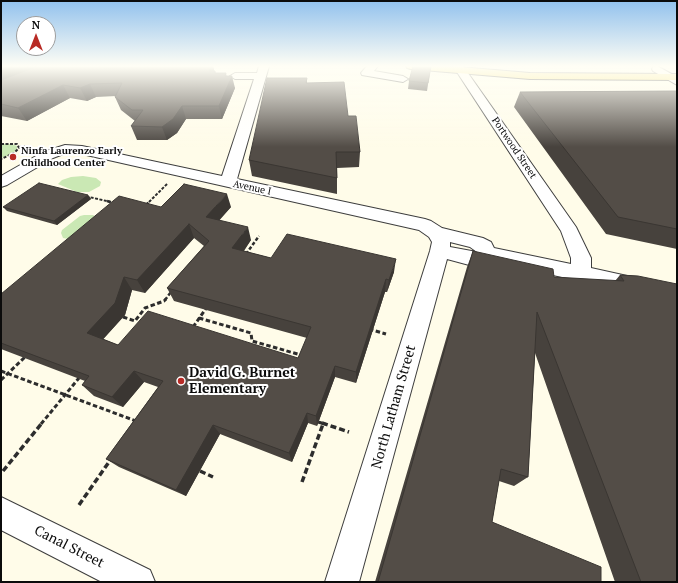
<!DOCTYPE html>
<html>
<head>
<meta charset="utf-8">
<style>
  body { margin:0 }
  #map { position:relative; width:678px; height:583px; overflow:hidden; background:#fffce9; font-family:"PT Serif",serif }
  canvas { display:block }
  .frame { position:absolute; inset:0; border:2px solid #0b0b0b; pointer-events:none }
  .north { position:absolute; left:16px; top:16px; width:40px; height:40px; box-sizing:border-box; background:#fff; border:1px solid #9d9d9d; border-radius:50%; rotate:0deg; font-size:11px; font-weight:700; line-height:16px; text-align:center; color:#0b0b0b }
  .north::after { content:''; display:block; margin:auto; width:14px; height:18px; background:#b82b25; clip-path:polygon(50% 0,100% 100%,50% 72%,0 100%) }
</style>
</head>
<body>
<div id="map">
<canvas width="678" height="583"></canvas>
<div class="frame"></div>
<div class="north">N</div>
</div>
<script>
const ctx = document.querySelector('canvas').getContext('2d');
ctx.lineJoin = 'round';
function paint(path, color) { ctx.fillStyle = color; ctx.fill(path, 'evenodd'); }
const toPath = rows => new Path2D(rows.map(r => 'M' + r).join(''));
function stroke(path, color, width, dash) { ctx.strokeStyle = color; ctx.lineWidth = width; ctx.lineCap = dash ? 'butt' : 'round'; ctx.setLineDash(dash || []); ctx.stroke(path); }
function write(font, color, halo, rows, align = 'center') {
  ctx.font = font + ' "PT Serif",serif'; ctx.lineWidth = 4; ctx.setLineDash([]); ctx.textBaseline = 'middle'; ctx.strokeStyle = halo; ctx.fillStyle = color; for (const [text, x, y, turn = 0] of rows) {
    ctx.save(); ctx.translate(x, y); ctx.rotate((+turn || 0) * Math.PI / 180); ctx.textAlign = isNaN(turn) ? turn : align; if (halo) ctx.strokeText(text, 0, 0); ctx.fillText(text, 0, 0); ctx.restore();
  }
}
paint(toPath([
  [1,144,12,144,17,146,17,149,12,154,1,158],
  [83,176,96,178,101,182,100,186,89,192,77,192,58,184,62,180,71,177],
  [84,215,93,215,101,220,68,239,63,238,61,233,62,230,80,216]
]), '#cae8b4');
const minor = toPath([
  [259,66,269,66,237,179,425,219,431,221,442,228,483,238,491,242,494,248,571,264,571,258,561,231,453,66,463,66,576,227,591,258,591,268,677,287,677,303,491,261,489,263,473,266,447,259,359,582,325,582,430,251,432,242,429,237,419,230,82,154,66,153,53,158,7,185,1,187,1,176,43,152,65,145,82,146,222,176,254,79,235,79,230,76,235,73,257,73,259,66],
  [450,242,470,247,477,252,450,247,450,242],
  [367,66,378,66,374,71,403,76,408,79,403,82,362,75,361,73,367,66],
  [657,66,677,77,677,85,653,71,652,69,653,67,657,66],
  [1,497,150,570,155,582,102,582,1,530,1,497]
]);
const major = toPath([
  [406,66,448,66,530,73,677,74,677,80,530,79,411,69,407,68,406,66]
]);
stroke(minor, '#3e3e3e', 2);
stroke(major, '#1c1c1c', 2);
stroke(toPath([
  [1,144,17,144,19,148,14,153,1,159],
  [19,147,25,146],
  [87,199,89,197,111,202],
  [149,202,168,183]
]), '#2d2d2d', 2, [3, 1.5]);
stroke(toPath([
  [107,201,114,203],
  [146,205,150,201],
  [246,254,259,236],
  [165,300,171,292]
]), '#2d2d2d', 2.5, [3.5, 2]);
stroke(toPath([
  [123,317,135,321,145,308,164,301,166,299],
  [199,318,251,333,252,341,301,355],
  [193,327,207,307],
  [369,329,386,334],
  [1,371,136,421],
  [1,380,25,357],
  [318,422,325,424],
  [41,424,79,378]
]), '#2d2d2d', 3, [4.5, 2.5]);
stroke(toPath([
  [322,423,349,432],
  [3,471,42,423],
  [200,471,213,477],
  [302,482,323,424],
  [79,505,111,459]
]), '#2d2d2d', 3.5, [6, 3]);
paint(minor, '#fff');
paint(major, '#f7df61');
paint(toPath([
  [1,66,213,66,214,71,216,73,226,76,235,88,222,119,186,119,177,133,167,140,137,140,131,126,135,121,121,110,115,97,116,96,96,97,87,101,70,98,27,121,1,116],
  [431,66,427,91,408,89,409,81],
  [307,78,307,83,348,116,360,152,359,167,337,168,337,194,252,176,249,160],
  [677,91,677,249,606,234,514,107,520,92],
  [88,195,91,199,57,225,7,211,3,207],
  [161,207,231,207,219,220,251,240,244,251,271,258,394,272,387,292,385,292,356,383,335,377,317,426,308,423,292,462,220,434,186,496,119,467,106,459,158,387,144,382,123,407,94,396,82,385,85,381,1,349,1,294],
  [194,238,204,246,167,288,174,301,307,338,298,358,118,345,103,339,125,315,132,290,145,293],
  [473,251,554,277,615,281,620,275,638,276,677,582,615,582,535,353,528,477,514,486,499,481,492,522,601,582,375,582,467,267]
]), '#47423d');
paint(toPath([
  [12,66,46,66,1,86,1,71],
  [212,66,213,66,216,77,209,71],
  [226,73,228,84,232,76,235,88,222,119,219,106],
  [90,84,96,97,87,101,80,88],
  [63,85,70,98,27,121,18,108],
  [182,106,186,119,177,133,167,140,162,127],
  [227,194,231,207,210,231,206,217],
  [88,195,91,199,57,225,54,221],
  [189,224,194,238,145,293,137,280],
  [248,227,251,240,236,261,232,248],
  [396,259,394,272,387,292,389,280],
  [124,277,132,290,125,315,98,345,87,333],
  [386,279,385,292,356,383,356,372],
  [335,366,335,377,317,426,316,416],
  [134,371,144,382,123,407,112,397],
  [307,413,308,423,292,462,289,453],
  [213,425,220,434,186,496,176,490]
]), '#3a3632');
const building = toPath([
  [1,66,12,66,1,71,1,66],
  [38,66,92,66,108,68,147,67,149,66,212,66,209,71,215,71,215,73,226,73,225,76,232,76,219,106,182,106,173,119,162,127,131,126,143,110,132,110,115,97,122,83,90,84,80,88,63,85,18,108,1,104,1,80,38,66],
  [413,66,431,66,428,83,409,81,413,66],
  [267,78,307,78,306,83,344,82,348,116,356,116,360,152,336,152,337,178,249,160,267,78],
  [677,91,677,229,618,217,520,92,677,91],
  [39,183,88,195,54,221,3,207,39,183],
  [184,184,227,194,206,217,248,227,232,248,271,258,287,234,396,259,389,280,386,279,356,372,335,366,316,416,307,413,289,453,213,425,176,490,106,459,163,381,134,371,112,397,82,385,89,376,1,343,1,294,119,196,161,207,184,184],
  [189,224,209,241,167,288,311,327,298,358,148,311,118,345,87,333,115,303,124,277,137,280,189,224],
  [473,251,553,269,554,277,624,281,620,275,638,276,677,284,677,582,641,582,537,312,528,477,501,469,492,522,601,567,601,582,378,582,473,251]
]);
paint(building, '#534d47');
stroke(building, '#3a3632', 1);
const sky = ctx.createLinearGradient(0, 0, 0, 147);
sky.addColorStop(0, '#91c1ed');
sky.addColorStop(0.45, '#fffef5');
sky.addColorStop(1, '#fffef500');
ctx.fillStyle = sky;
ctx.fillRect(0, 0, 678, 147);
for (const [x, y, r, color] of [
  [13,157,4,"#b82b25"],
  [181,381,4,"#b82b25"]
]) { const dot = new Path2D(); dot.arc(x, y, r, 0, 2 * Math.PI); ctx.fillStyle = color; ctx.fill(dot); stroke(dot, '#fff', 1.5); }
write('10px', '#0b0b0b', '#fff', [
  ["Portwood Street",514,148,56],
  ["Avenue I",252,188,12]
]);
write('bold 10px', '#0b0b0b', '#fff', [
  ["Ninfa Laurenzo Early",21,151],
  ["Childhood Center",21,163]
], 'left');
write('bold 14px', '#0b0b0b', '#fff', [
  ["David G. Burnet",189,373],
  ["Elementary",189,389]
], 'left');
write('14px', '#0b0b0b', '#fff', [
  ["North Latham Street",394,407,-74],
  ["Canal Street",69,547,27]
]);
</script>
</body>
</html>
